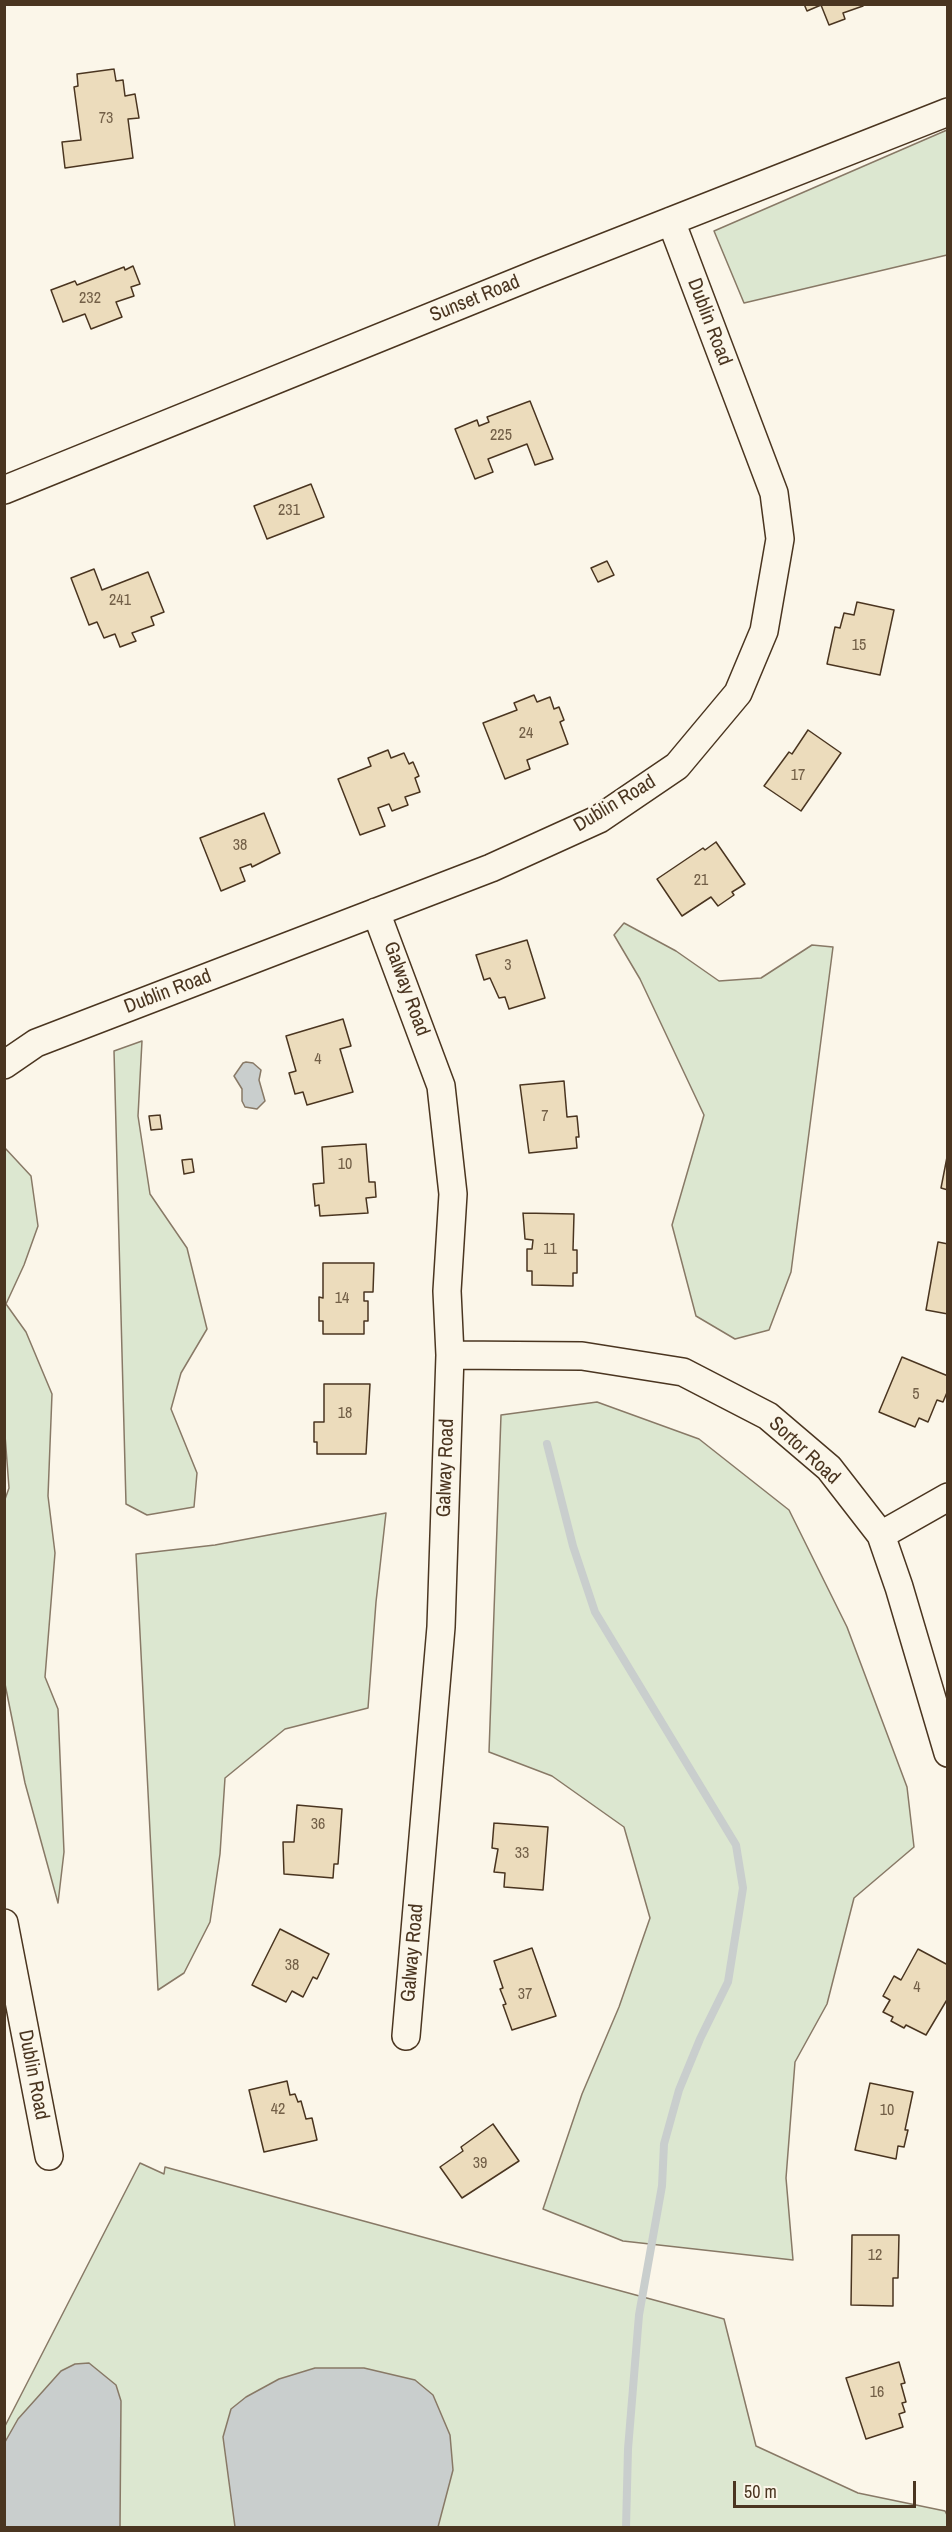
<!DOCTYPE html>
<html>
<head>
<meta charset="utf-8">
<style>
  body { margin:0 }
  #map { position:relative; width:952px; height:2532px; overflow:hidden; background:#fbf6e9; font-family:"Archivo Narrow",sans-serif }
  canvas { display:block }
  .frame { position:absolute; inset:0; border:6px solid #4a3520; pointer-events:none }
  .scale { position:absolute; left:733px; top:2481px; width:183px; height:27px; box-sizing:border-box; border:3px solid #4a3520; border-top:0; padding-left:8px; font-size:18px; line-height:21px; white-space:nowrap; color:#4a3520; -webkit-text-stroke:4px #fbf6e9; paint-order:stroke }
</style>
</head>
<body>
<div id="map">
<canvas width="952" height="2532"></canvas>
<div class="frame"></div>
<div class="scale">50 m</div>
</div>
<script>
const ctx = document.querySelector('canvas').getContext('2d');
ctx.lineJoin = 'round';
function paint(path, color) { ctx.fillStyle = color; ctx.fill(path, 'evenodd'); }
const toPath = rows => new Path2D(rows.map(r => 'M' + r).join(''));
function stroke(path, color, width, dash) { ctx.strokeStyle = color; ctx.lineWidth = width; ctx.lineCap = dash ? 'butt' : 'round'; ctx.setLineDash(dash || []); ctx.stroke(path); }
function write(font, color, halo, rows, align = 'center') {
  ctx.font = font + ' "Archivo Narrow",sans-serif'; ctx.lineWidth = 4.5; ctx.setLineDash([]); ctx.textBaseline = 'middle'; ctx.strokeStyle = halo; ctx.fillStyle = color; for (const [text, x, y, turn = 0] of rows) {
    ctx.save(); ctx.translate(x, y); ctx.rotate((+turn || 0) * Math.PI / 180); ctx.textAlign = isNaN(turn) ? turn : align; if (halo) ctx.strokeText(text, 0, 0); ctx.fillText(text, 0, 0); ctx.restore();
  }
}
const green = toPath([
  [947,130,947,255,744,303,714,231,947,130],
  [624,923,676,951,719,981,761,978,812,945,833,947,791,1272,769,1330,735,1339,696,1316,672,1225,704,1115,640,979,614,935,624,923],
  [142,1041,138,1116,150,1194,187,1248,207,1329,181,1373,171,1409,197,1473,194,1507,147,1515,126,1504,114,1051,142,1041],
  [5,1148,31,1176,38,1226,24,1265,6,1304,26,1332,52,1394,48,1496,55,1553,45,1677,58,1709,64,1852,58,1903,25,1783,5,1684,4,1502,9,1488,4,1422,5,1148],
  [597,1402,699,1439,789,1510,847,1627,907,1787,914,1847,854,1898,827,2004,795,2062,786,2178,793,2260,623,2241,543,2209,582,2094,619,2007,650,1918,624,1827,552,1776,489,1752,501,1415,597,1402],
  [386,1513,376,1602,368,1708,285,1729,225,1778,220,1854,210,1922,184,1973,158,1990,136,1554,215,1545,386,1513],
  [140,2163,164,2174,165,2167,724,2319,756,2446,858,2493,945,2511,947,2515,947,2527,5,2527,4,2428,140,2163]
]);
paint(green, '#dce7d0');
stroke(green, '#887966', 1.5);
const water = toPath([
  [246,1062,253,1063,261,1070,259,1080,265,1101,257,1109,245,1107,242,1101,242,1089,234,1076,243,1063,246,1062],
  [89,2363,116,2385,121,2401,120,2527,5,2527,5,2442,18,2419,61,2371,75,2364,89,2363],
  [315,2368,364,2368,415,2380,433,2395,450,2435,453,2470,438,2527,235,2527,223,2437,231,2409,246,2397,279,2379,315,2368]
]);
paint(water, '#c9cecd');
stroke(water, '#887966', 1.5);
stroke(toPath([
  [547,1444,573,1546,595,1612,736,1845,743,1888,728,1982,700,2039,679,2090,664,2144,662,2186,639,2315,628,2449,626,2528]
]), '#c9cecd', 8);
const building = toPath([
  [804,4,862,4,863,6,843,13,845,19,829,25,821,5,807,11,804,4],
  [114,69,116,81,123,80,125,96,135,94,139,118,128,119,133,158,65,168,62,142,81,140,74,87,78,86,77,74,114,69],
  [133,266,140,284,131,287,134,296,116,302,122,317,91,329,85,314,63,322,51,290,75,281,77,285,124,267,125,270,133,266],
  [530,401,553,459,535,465,527,444,488,459,493,472,475,479,455,429,477,420,479,426,489,422,487,417,530,401],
  [311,484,324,517,267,539,254,506,311,484],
  [607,561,614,575,598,582,591,568,607,561],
  [94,569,102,590,148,572,164,612,151,617,154,625,132,633,136,641,120,647,115,634,104,638,97,622,89,625,71,578,94,569],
  [857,602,894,610,880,675,827,664,835,627,840,628,844,613,854,615,857,602],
  [534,695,537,702,550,697,554,709,559,707,564,720,560,722,568,744,527,760,530,769,505,779,483,723,517,710,514,703,534,695],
  [808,730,841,753,801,811,764,786,789,752,792,754,808,730],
  [388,750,391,758,404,753,409,764,413,762,419,776,415,778,420,792,405,797,408,805,392,811,389,804,378,808,385,826,360,835,338,779,371,766,368,758,388,750],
  [264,813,280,853,252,867,251,864,240,868,245,881,221,891,200,838,264,813],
  [716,842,745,884,732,892,734,895,718,906,711,897,682,916,657,879,703,848,705,850,716,842],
  [527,940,545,998,509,1009,505,997,499,998,490,978,484,980,476,955,527,940],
  [343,1019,351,1046,340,1049,353,1092,307,1105,303,1092,295,1094,289,1073,296,1071,286,1036,343,1019],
  [564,1081,567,1117,577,1116,579,1137,576,1137,577,1148,529,1153,520,1085,564,1081],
  [160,1115,162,1129,151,1130,149,1116,160,1115],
  [366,1144,369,1182,375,1182,376,1197,366,1198,368,1213,320,1216,319,1205,315,1206,313,1184,324,1183,322,1147,366,1144],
  [948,1152,948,1190,941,1188,948,1152],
  [192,1159,194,1172,184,1174,182,1160,192,1159],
  [523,1213,574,1214,573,1250,577,1250,577,1273,573,1273,573,1286,532,1285,532,1271,527,1271,527,1249,532,1249,533,1240,525,1239,523,1213],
  [938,1242,948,1244,948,1314,926,1310,938,1242],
  [323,1263,374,1263,373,1292,364,1292,364,1301,368,1301,368,1321,364,1321,364,1334,323,1334,323,1321,319,1321,319,1297,323,1298,323,1263],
  [902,1357,948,1376,948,1390,943,1402,937,1400,928,1422,919,1418,915,1427,879,1412,902,1357],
  [324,1384,370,1384,366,1454,317,1454,317,1442,314,1442,314,1422,324,1422,324,1384],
  [297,1805,342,1809,338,1864,334,1864,333,1878,284,1874,283,1842,294,1842,297,1805],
  [494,1823,548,1827,543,1890,504,1887,505,1873,494,1872,498,1849,492,1848,494,1823],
  [280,1929,329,1954,317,1979,313,1977,303,1997,292,1991,286,2002,252,1985,280,1929],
  [532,1948,556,2016,512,2030,503,2005,506,2004,500,1989,503,1988,494,1961,532,1948],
  [918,1949,948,1965,948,1998,926,2035,906,2025,904,2028,891,2021,893,2017,883,2012,890,2000,883,1996,894,1976,901,1980,918,1949],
  [287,2081,290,2095,295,2094,298,2102,301,2101,306,2119,312,2118,317,2140,264,2152,249,2090,287,2081],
  [870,2083,913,2092,905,2130,908,2130,904,2147,898,2146,896,2159,855,2150,870,2083],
  [493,2124,519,2161,462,2198,440,2167,463,2151,461,2147,493,2124],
  [852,2235,899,2235,898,2278,893,2278,893,2306,851,2305,852,2235],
  [899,2362,905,2383,901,2384,906,2402,902,2403,905,2412,899,2414,903,2427,866,2439,846,2378,899,2362]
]);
paint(building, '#ecdcbc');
stroke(building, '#4a3520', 1.5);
const minor = toPath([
  [4,490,539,273,948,112],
  [376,912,441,1086,453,1194,447,1291,450,1355,441,1627,406,2036],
  [4,1065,36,1043,491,868,599,819,677,766,738,693,764,631,780,539,774,493,671,221],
  [450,1355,582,1356,683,1372,768,1416,829,1468,881,1535,899,1587,948,1753],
  [881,1535,948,1497],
  [4,1923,49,2156]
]);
stroke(minor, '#4a3520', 30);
stroke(minor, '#fbf6e9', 27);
write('16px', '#725f47', null, [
  ["73",106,119],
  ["232",90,299],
  ["225",501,436],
  ["231",289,511],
  ["241",120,601],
  ["15",859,646],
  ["24",526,734],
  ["17",798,776],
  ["38",240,846],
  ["21",701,881],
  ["3",508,966],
  ["4",318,1060],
  ["7",545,1117],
  ["10",345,1165],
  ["11",550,1250],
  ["14",342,1299],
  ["5",916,1395],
  ["18",345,1414],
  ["36",318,1825],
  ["33",522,1854],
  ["38",292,1966],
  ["4",917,1988],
  ["37",525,1995],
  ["42",278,2110],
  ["10",887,2111],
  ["39",480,2164],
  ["12",875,2256],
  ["16",877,2393]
]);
write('20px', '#4a3520', '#fbf6e9', [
  ["Sunset Road",475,299,-22],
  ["Dublin Road",709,322,69],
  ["Dublin Road",615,804,-31],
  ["Galway Road",406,989,70],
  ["Dublin Road",168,992,-21],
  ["Sortor Road",804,1451,43],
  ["Galway Road",446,1468,-88],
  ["Galway Road",413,1953,-85],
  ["Dublin Road",33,2075,79]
]);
</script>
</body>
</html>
